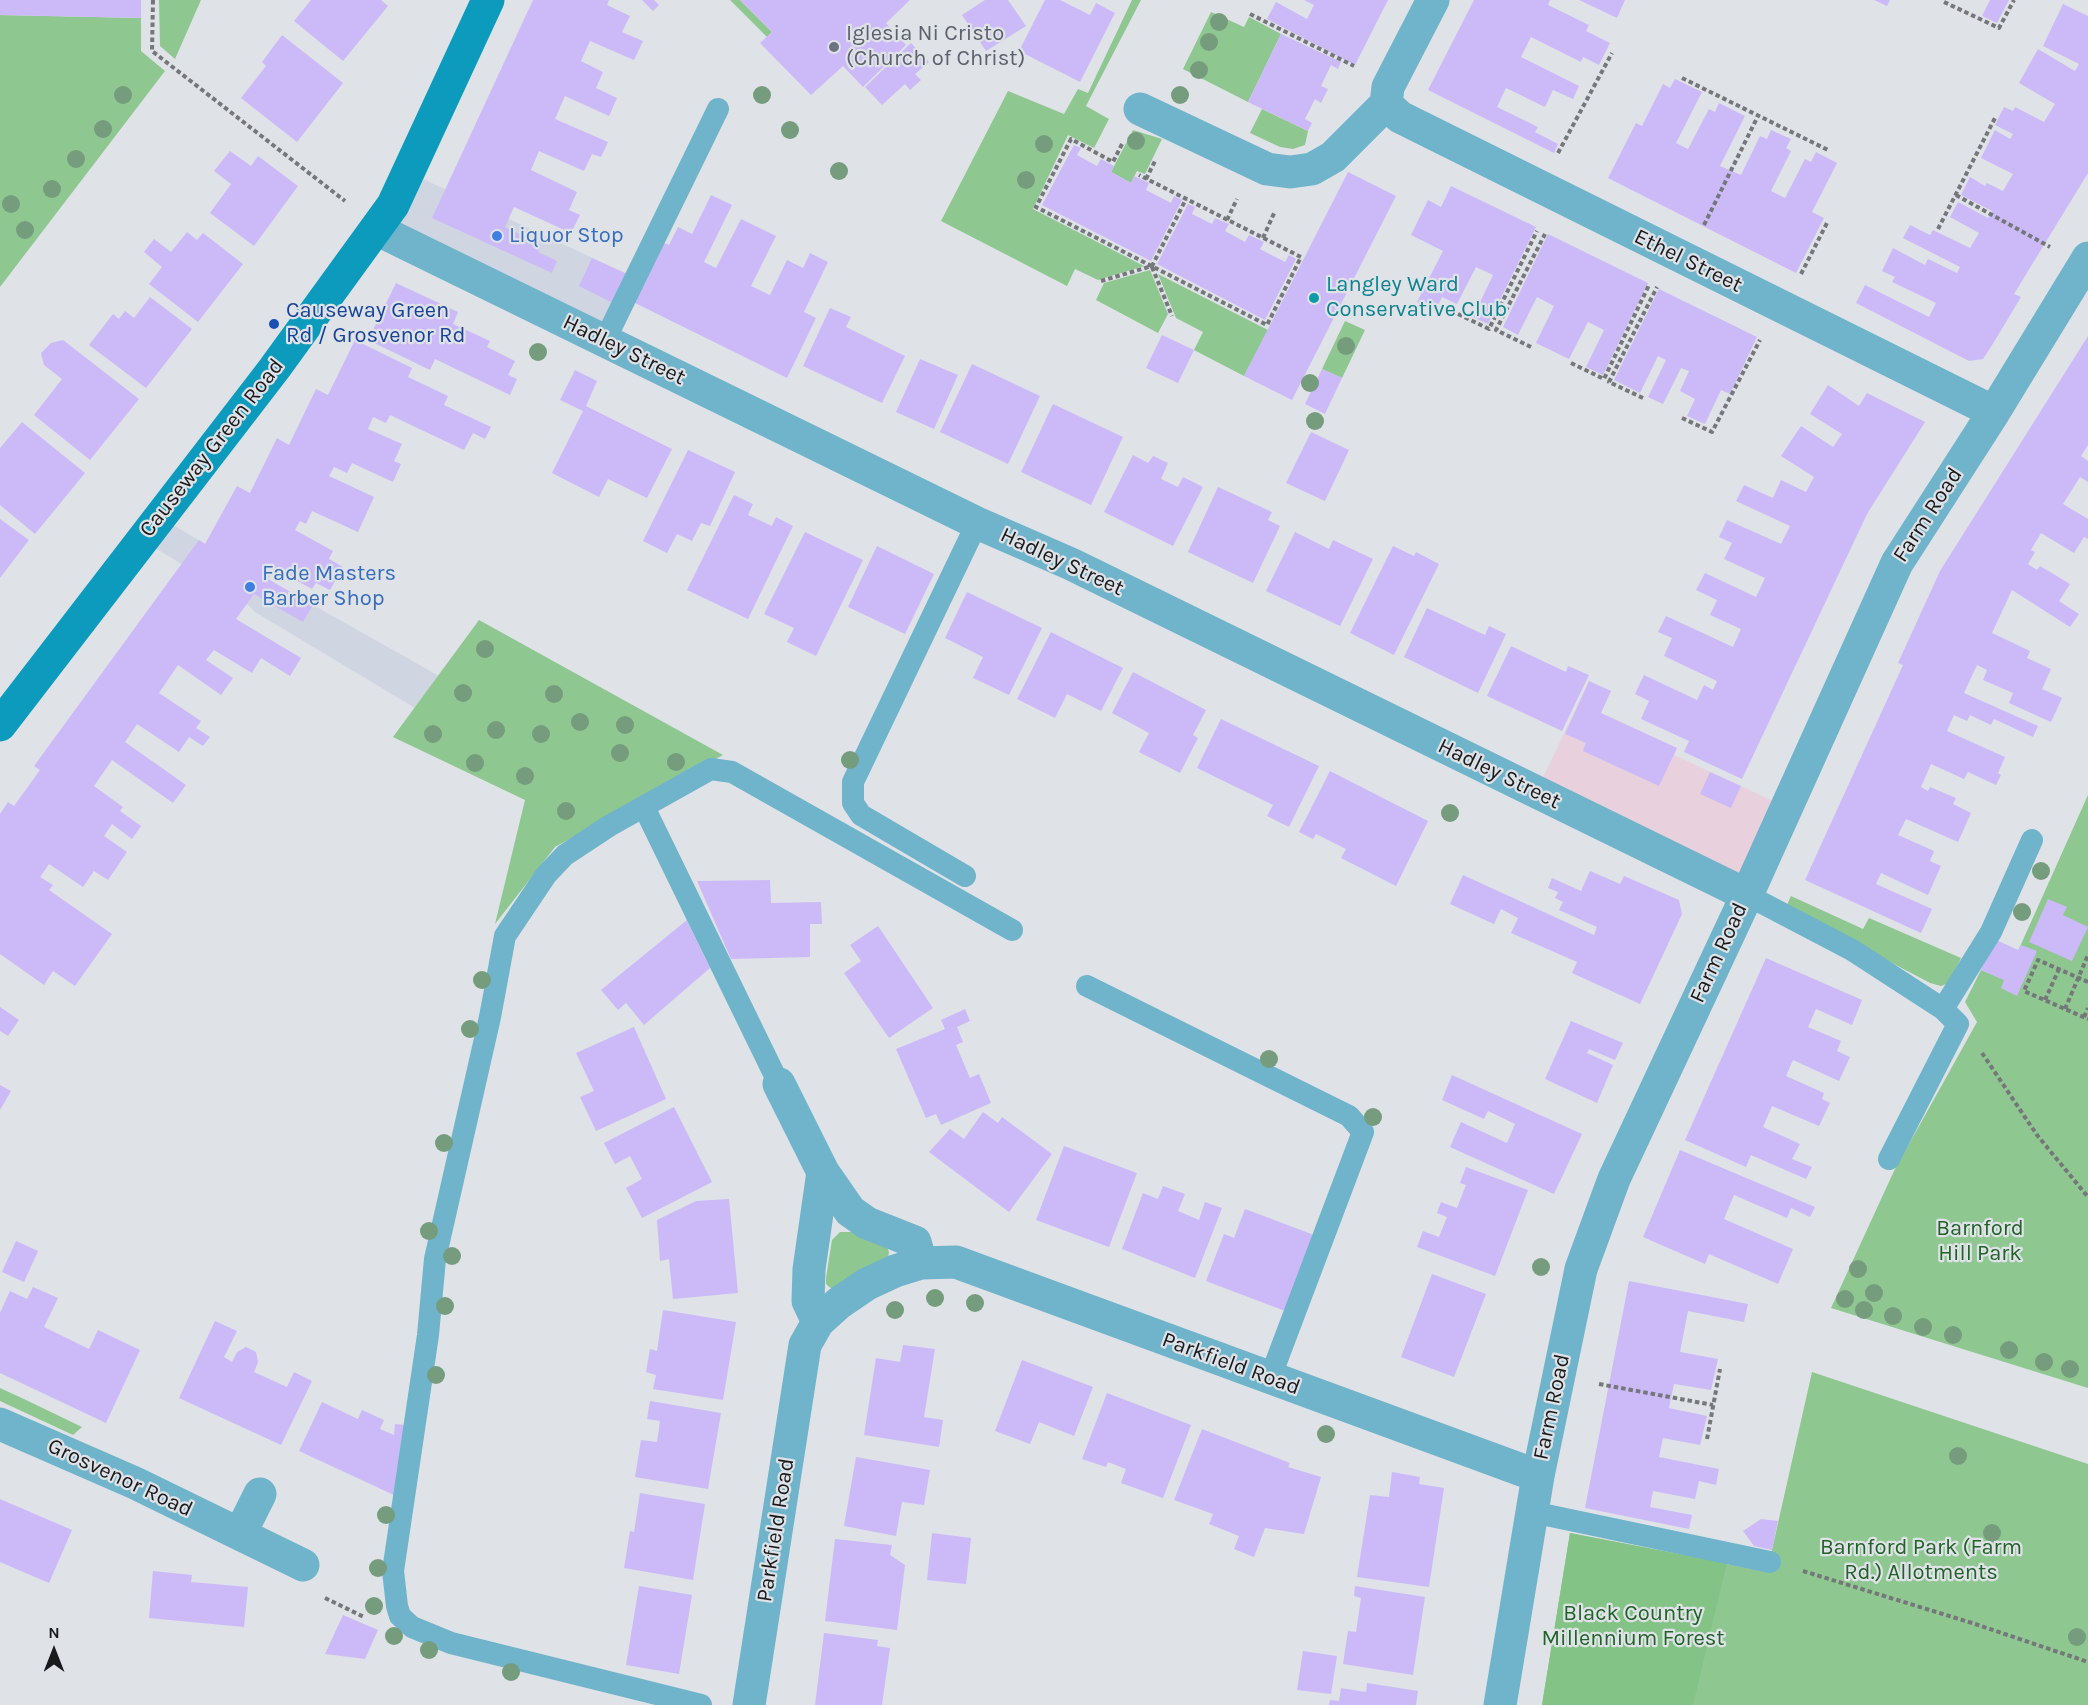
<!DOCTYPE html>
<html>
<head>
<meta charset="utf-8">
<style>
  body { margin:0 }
  #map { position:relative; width:2088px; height:1705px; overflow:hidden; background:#dfe2e7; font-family:Karla,sans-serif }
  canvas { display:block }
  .north { position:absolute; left:24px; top:1621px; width:60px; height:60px; -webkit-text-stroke:4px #dfe2e7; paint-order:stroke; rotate:0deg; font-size:16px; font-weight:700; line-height:24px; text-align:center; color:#191a1c }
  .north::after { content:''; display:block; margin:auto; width:21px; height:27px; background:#191a1c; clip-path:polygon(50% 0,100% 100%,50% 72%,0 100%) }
</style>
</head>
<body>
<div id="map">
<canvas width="2088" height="1705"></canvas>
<div class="north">N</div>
</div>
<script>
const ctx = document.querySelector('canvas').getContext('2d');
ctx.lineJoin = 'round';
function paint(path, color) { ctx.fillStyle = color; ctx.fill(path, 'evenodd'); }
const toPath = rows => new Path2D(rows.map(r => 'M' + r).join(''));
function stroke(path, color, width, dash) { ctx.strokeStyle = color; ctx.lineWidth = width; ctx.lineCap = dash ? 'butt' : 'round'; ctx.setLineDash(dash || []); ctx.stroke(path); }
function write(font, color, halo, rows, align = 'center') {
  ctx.font = font + ' Karla,sans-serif'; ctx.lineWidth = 4.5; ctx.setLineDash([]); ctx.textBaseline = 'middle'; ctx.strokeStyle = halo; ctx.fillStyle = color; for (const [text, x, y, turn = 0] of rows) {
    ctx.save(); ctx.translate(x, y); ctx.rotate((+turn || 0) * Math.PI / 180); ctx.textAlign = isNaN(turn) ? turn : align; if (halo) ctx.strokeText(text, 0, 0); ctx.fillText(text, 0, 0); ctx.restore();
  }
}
paint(toPath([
  [408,172,627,274,597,336,376,229],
  [160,517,205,544,439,676,415,708,255,612,247,604,142,540]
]), '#cfd5e1');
paint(toPath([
  [1589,681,1601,713,1677,748,1674,755,1786,807,1747,895,1536,792]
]), '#e8d1dc');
paint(toPath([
  [159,0,201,0,175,59,160,46],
  [730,0,740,0,772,32,767,37],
  [1132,0,1141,0,1086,106,1109,119,1094,148,1068,135,1033,209,1144,266,1098,280,1075,269,1067,286,941,221,1008,91,1064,114,1078,89,1088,93],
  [1211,12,1244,27,1249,17,1281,34,1248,102,1183,69],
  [0,15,141,18,141,51,165,71,0,287],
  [1262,109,1308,131,1305,145,1293,149,1280,147,1250,133],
  [1133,130,1162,139,1145,174,1137,171,1131,183,1111,172],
  [1150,270,1168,314,1158,333,1096,300,1104,283],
  [1158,274,1268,330,1244,376,1194,350,1203,332,1176,318],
  [1345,321,1365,330,1342,378,1322,369],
  [479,620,723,755,555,847,495,924,525,800,393,737],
  [2088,795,2088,1388,1831,1308,1894,1171,1977,1022,1965,1002,1981,970,2005,980],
  [1791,896,1863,929,1869,918,1961,958,1949,983,1941,986,1930,983,1786,907],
  [840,1232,855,1232,887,1247,889,1252,888,1258,833,1290,826,1284,826,1278,832,1240],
  [1812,1372,2088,1464,2088,1705,1542,1705,1570,1533,1767,1572],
  [0,1388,26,1400,82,1427,73,1435,0,1401]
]), '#8fc791');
paint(toPath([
  [1570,1533,1727,1563,1693,1705,1542,1705]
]), '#83c486');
paint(toPath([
  [0,0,141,0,141,18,0,15],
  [311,0,381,0,388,6,343,61,294,21],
  [533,0,609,0,607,5,630,16,622,32,643,41,634,60,590,41,581,61,603,72,596,88,617,98,609,116,565,96,555,119,608,142,601,157,592,154,584,171,539,151,531,170,577,192,569,210,580,215,571,233,514,207,505,227,541,245,538,252,557,261,552,273,432,218],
  [642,0,654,0,659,5,653,11],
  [740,0,910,0,886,23,906,45,863,87,843,66,811,95,760,43,772,32],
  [985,0,1008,0,1026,26,986,51,962,15],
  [1045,0,1060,0,1090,15,1096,3,1115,13,1080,82,1019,51],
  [1304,0,1388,0,1355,65,1267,19,1276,2,1307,19,1314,5],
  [1474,0,1550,0,1548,5,1589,25,1586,31,1610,43,1599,65,1583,57,1581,62,1531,37,1521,57,1579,86,1573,99,1553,90,1545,107,1506,88,1497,107,1538,127,1535,132,1558,144,1554,153,1428,90],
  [1579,0,1625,0,1617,18],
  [1874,0,1890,0,1887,6],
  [1990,0,2009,0,1997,23,1982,16],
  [2063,4,2088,16,2088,173,2014,294,2021,297,1994,342,1983,359,1969,361,1856,303,1865,285,1929,317,1936,303,1892,282,1895,277,1882,271,1893,248,1925,265,1928,259,1957,273,1960,267,1903,238,1910,225,1930,235,1933,230,1970,248,1979,233,1950,217,1958,202,1988,218,1992,211,1961,195,1970,177,1985,186,1987,183,2003,191,2013,174,1981,158,1995,130,2010,139,2013,134,1995,125,2004,107,2013,111,2015,107,2044,122,2055,104,2019,83,2038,49,2075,71,2079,64,2043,46],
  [1281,34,1341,62,1338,69,1331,65,1321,86,1328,89,1321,103,1315,99,1305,119,1312,123,1308,131,1248,102],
  [282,35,343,83,297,142,241,98,266,66,262,62],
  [911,43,929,62,915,74,921,80,910,90,905,84,882,105,865,87],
  [1675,79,1702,92,1676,143,1688,149,1709,109,1715,112,1719,103,1745,116,1720,166,1741,175,1760,136,1767,139,1771,130,1791,139,1786,148,1791,151,1771,191,1785,198,1805,159,1811,162,1816,152,1837,163,1812,212,1824,218,1796,273,1608,178,1636,123,1642,126,1663,84,1670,88],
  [1074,145,1081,148,1077,155,1097,166,1101,159,1114,166,1111,172,1131,183,1134,176,1149,183,1146,190,1171,203,1174,196,1182,200,1151,261,1042,205],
  [230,151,251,166,258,156,298,186,254,246,210,213,231,184,214,171],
  [1348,172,1396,196,1292,400,1244,376],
  [1451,186,1536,227,1488,324,1473,317,1493,275,1476,267,1457,304,1442,297,1435,311,1417,302,1443,251,1411,235,1428,200,1441,207],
  [711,195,732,205,704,262,716,268,741,219,776,236,751,286,770,295,787,260,803,268,810,253,828,262,804,312,816,318,787,378,635,303,664,243,669,245,678,227,692,234],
  [1188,204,1195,207,1192,214,1212,224,1215,218,1229,224,1225,231,1245,242,1249,235,1264,242,1260,249,1285,262,1289,255,1296,259,1265,320,1157,264],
  [187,232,197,240,203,233,243,264,198,322,149,284,162,267,144,252,154,239,171,252],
  [1548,234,1648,283,1603,375,1586,367,1604,330,1588,322,1569,359,1536,343,1554,306,1537,297,1518,335,1503,327],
  [592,258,627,274,613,303,579,286],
  [396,283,458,312,453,324,490,341,487,347,515,361,508,375,517,379,510,395,435,359,430,370,368,340],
  [1659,289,1757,337,1730,394,1721,390,1705,424,1687,416,1695,399,1680,391,1689,371,1681,368,1663,404,1648,397,1666,360,1658,356,1640,393,1614,380],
  [150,297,192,329,146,388,89,345,113,314,119,319,125,311,134,318],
  [830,308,851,317,846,327,905,356,882,403,803,366],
  [1162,335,1194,350,1178,383,1146,368],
  [2088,336,2088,445,2081,456,2088,461,2088,482,2080,477,2063,504,2088,519,2088,539,2084,537,2074,553,2041,533,2031,550,2035,552,2028,564,2037,570,2040,566,2070,584,2059,601,2079,614,2070,627,2012,590,1992,633,2030,651,2027,658,2051,669,2042,689,2062,698,2051,722,2009,703,2013,693,1983,680,1987,670,1977,665,1964,693,2038,726,2033,737,1994,719,1991,725,1970,715,1967,721,1954,715,1947,731,2005,757,1998,773,2001,775,1996,785,1968,772,1964,779,1931,764,1921,787,1928,791,1930,787,1956,798,1953,804,1971,813,1958,842,1906,819,1898,835,1934,851,1930,861,1941,866,1928,895,1881,873,1876,884,1932,909,1921,933,1805,880,1903,665,1898,663,1940,571],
  [63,340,139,399,90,460,34,415,62,379,44,365,41,353,51,343],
  [355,340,412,368,408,377,448,396,444,405,491,427,485,439,473,433,464,450,390,415,386,423,373,417,368,429,402,444,394,461,401,464,393,482,352,463,347,473,334,467,329,476,374,497,358,532,312,511,306,524,300,521,295,530,333,551,329,559,343,567,330,590,316,583,312,589,274,568,268,579,313,605,303,622,254,594,236,619,301,658,290,676,261,658,252,673,214,650,206,660,233,678,221,695,178,665,159,693,201,721,196,728,210,737,203,746,189,737,179,752,137,724,125,742,186,785,173,803,112,760,94,786,123,807,120,811,141,826,132,839,112,824,104,836,127,852,108,880,94,871,83,887,49,864,40,877,53,885,49,890,112,934,75,986,53,971,44,985,0,954,0,814,8,802,14,806,40,770,34,766,199,540,205,544,237,486,250,493,277,438,289,445,316,389,328,395],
  [920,359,958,375,934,429,896,412],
  [972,364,1040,396,1008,464,940,432],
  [1322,369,1342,378,1325,414,1305,404],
  [575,370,597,381,586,406,672,449,647,498,608,479,599,497,552,473,583,411,560,400],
  [1828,385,1859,406,1867,393,1925,422,1867,514,1742,779,1684,752,1689,741,1641,719,1649,701,1635,694,1644,675,1697,700,1704,685,1713,690,1717,681,1664,656,1672,638,1658,632,1666,616,1733,647,1741,629,1710,615,1717,600,1696,590,1705,573,1756,597,1765,578,1724,559,1732,543,1719,537,1727,520,1781,544,1790,526,1736,501,1744,485,1773,498,1781,480,1806,492,1814,477,1781,456,1801,426,1833,447,1842,434,1810,414],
  [1053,404,1123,437,1091,505,1021,472],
  [22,422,85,473,35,534,0,505,0,448],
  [1311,432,1349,450,1325,501,1286,483],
  [688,450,735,472,710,526,701,523,692,541,677,534,667,553,643,541],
  [1133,455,1148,463,1153,456,1168,463,1161,479,1178,487,1183,477,1203,487,1173,546,1104,512],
  [1218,487,1272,512,1268,520,1280,526,1253,583,1188,552],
  [734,495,753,504,748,515,772,526,776,517,793,526,748,619,687,590],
  [0,519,29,540,0,578],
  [805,532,863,560,816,656,787,642,794,628,764,614],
  [1295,532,1329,549,1333,540,1373,559,1340,626,1266,591],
  [877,546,934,574,905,634,848,607],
  [1393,546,1414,556,1416,552,1439,564,1394,655,1350,633],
  [967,592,1042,628,1009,695,973,678,983,657,945,638],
  [1427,608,1485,635,1489,626,1506,634,1478,693,1404,657],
  [1051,632,1123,668,1101,711,1067,694,1055,718,1017,699],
  [1511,646,1566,672,1568,666,1589,675,1562,731,1487,696],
  [1133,672,1206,710,1193,735,1198,738,1180,773,1139,752,1149,733,1112,713],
  [1589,681,1611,691,1601,713,1677,748,1659,786,1583,751,1586,743,1565,734],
  [1221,719,1319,766,1289,827,1267,816,1273,805,1197,768],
  [1330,771,1428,821,1396,886,1341,858,1346,849,1316,834,1313,839,1299,832],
  [1710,772,1741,786,1731,808,1700,794],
  [1590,871,1620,884,1624,876,1679,900,1682,914,1640,1004,1572,973,1577,962,1511,933,1518,918,1501,909,1494,924,1450,904,1463,875,1594,935,1597,927,1559,910,1563,902,1555,898,1558,892,1548,888,1552,878,1581,891],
  [770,880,771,903,821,902,822,924,810,924,810,957,731,959,697,881],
  [2048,899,2067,907,2063,915,2088,927,2072,961,2029,942],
  [687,920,710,968,644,1025,626,1003,618,1010,601,990],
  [878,926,933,1008,889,1038,844,973,861,961,850,945],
  [1994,939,2018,950,2021,945,2037,951,2017,996,2001,988,2004,980,1981,970],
  [1766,958,1862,1000,1852,1025,1816,1009,1808,1027,1841,1041,1837,1051,1850,1057,1839,1081,1793,1060,1786,1076,1824,1093,1822,1099,1830,1103,1819,1126,1772,1106,1763,1127,1800,1144,1792,1159,1812,1167,1806,1179,1751,1155,1746,1167,1685,1140],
  [0,1007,19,1020,8,1036,0,1031],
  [965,1009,970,1021,957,1027,963,1042,956,1045,970,1078,979,1074,991,1103,941,1125,936,1114,926,1118,896,1049,945,1029,941,1020],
  [1571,1021,1623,1043,1615,1060,1589,1049,1587,1053,1613,1065,1597,1103,1545,1079],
  [634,1027,666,1099,596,1131,580,1097,594,1091,576,1053],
  [1452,1075,1582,1134,1554,1194,1450,1147,1461,1122,1507,1143,1515,1124,1488,1111,1484,1119,1442,1100],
  [0,1085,11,1091,0,1110],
  [674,1107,712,1182,642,1218,626,1188,642,1179,630,1156,615,1164,604,1143],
  [983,1112,998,1123,1002,1117,1052,1154,1009,1212,929,1152,950,1129,964,1139],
  [1064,1146,1137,1173,1109,1247,1036,1220],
  [1680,1150,1815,1207,1810,1217,1791,1208,1787,1218,1734,1195,1724,1219,1793,1249,1778,1284,1709,1254,1705,1264,1643,1237],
  [1466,1167,1528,1190,1495,1276,1417,1247,1423,1231,1439,1237,1447,1217,1437,1213,1441,1202,1457,1208,1466,1185,1460,1183],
  [1163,1186,1185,1194,1178,1211,1199,1220,1205,1202,1222,1208,1195,1278,1122,1249,1143,1193,1158,1199],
  [729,1199,738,1293,673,1299,669,1259,660,1261,657,1220,696,1201],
  [1245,1209,1314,1235,1285,1311,1206,1281,1224,1234,1234,1238],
  [16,1241,38,1251,24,1282,2,1272],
  [1432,1274,1486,1294,1454,1377,1401,1357],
  [1629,1281,1748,1304,1744,1322,1688,1311,1680,1352,1718,1359,1711,1390,1674,1384,1669,1408,1707,1416,1700,1445,1663,1438,1659,1457,1719,1469,1716,1485,1699,1481,1695,1499,1653,1491,1650,1507,1692,1515,1689,1529,1585,1508],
  [33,1287,58,1298,44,1327,89,1349,98,1330,140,1350,106,1423,0,1373,0,1313,10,1291,27,1299],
  [663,1310,736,1322,723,1400,653,1389,656,1375,646,1372,650,1349,657,1351],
  [215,1321,237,1331,224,1357,232,1362,237,1352,246,1347,256,1352,258,1362,254,1372,287,1387,294,1372,312,1381,281,1445,179,1398],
  [903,1345,935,1349,924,1417,943,1420,939,1447,864,1435,876,1358,900,1362],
  [1022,1360,1093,1387,1074,1436,1039,1422,1030,1444,995,1431],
  [1107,1393,1191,1425,1163,1498,1121,1483,1126,1469,1108,1462,1106,1467,1082,1459],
  [650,1401,721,1413,708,1489,635,1477,641,1440,657,1442,660,1421,647,1419],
  [322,1402,358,1419,362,1410,384,1420,380,1429,394,1435,395,1424,406,1425,396,1496,299,1451],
  [1202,1429,1290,1463,1288,1467,1321,1477,1304,1534,1265,1528,1254,1557,1234,1549,1239,1536,1209,1524,1213,1514,1174,1500],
  [856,1457,930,1470,924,1505,902,1502,896,1536,844,1526],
  [1392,1472,1420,1477,1419,1484,1444,1488,1429,1587,1357,1577,1370,1495,1389,1497],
  [640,1493,705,1504,693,1580,624,1568,630,1531,634,1532],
  [0,1499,72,1530,49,1583,0,1562],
  [1761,1519,1778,1521,1772,1550,1754,1546,1743,1531],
  [932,1533,971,1538,966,1584,927,1580],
  [835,1539,892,1545,890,1555,905,1565,897,1630,825,1621],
  [153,1571,192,1575,191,1582,248,1587,244,1627,149,1618],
  [639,1586,692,1595,679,1674,626,1665],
  [1355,1586,1425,1597,1413,1675,1343,1664,1348,1631,1356,1632,1361,1598,1354,1596],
  [343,1615,378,1630,365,1659,325,1654],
  [824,1633,878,1640,877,1646,890,1648,882,1705,815,1705],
  [1303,1651,1337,1656,1331,1694,1297,1690],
  [1367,1683,1418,1691,1416,1705,1329,1705,1330,1700,1339,1701,1341,1688,1366,1692]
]), '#ccbaf8');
stroke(toPath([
  [153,0,152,51,345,201],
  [1944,2,1999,28,2014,0],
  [1250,14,1354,66],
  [1682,78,1830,151],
  [1122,144,1113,162,1071,139,1036,207,1267,325,1301,257,1139,175],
  [1558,153,1612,53],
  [1146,179,1155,161],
  [1956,195,2050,247],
  [1227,220,1237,199],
  [1704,225,1758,116],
  [1938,229,1996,116],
  [1263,238,1275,211],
  [1152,267,1172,316],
  [1801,274,1828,221],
  [1101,281,1152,266,1186,199],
  [1458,314,1489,329,1537,231],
  [1531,347,1496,330,1545,234],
  [1571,363,1604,379,1649,285],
  [1643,398,1609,382,1657,287],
  [1682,418,1712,432,1760,340],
  [2088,982,2038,960,2024,991,2088,1019],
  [2045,1000,2059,969],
  [2065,1009,2088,955],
  [2084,1017,2088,1008],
  [1982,1053,2037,1135,2088,1197],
  [1599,1384,1713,1405],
  [1707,1439,1720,1369],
  [1803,1571,1972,1623,2088,1662],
  [325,1598,364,1617]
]), '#75777a', 4, [4.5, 3]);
stroke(toPath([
  [605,340,718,109],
  [644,807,779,1084],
  [965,876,861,815,853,803,853,782,977,523],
  [1747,895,1852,950,1943,1009,1958,1024,1889,1159],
  [1087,986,1349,1116,1363,1132,1270,1378],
  [1943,1009,1991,932,2032,840],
  [1532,1512,1770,1562],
  [701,1705,451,1643,412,1627,400,1616,397,1606,393,1571,428,1335,435,1259,490,1017,505,936,546,875,565,855,609,826,711,769,732,772,1012,930]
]), '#6fb4ca', 22);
stroke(toPath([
  [1386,104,1400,117,1994,412],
  [1386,104,1388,87,1433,0],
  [1140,109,1267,169,1290,172,1312,169,1333,157,1386,104],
  [376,229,977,523,1071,564,1747,895],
  [779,1084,823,1172,850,1211,867,1223,915,1242,921,1263],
  [818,1322,808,1301,809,1269,823,1172],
  [0,1424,135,1483,303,1565],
  [240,1534,260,1494],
  [749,1705,805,1345,818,1322,839,1303,867,1284,895,1271,921,1263,956,1262,1538,1476],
  [1500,1705,1538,1476,1581,1269,1614,1179,1747,895,1897,563,1994,412,2088,258]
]), '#6fb4ca', 33);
stroke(toPath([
  [0,725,274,369,393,205,488,0]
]), '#0c9bbd', 33);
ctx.fillStyle = '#769c7e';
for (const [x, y] of [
  [1219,22],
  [1209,42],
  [1199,70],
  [123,95],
  [762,95],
  [1180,95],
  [103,129],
  [790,130],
  [1136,141],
  [1044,144],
  [76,159],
  [839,171],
  [1026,180],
  [52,189],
  [11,204],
  [25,230],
  [1346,346],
  [538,352],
  [1310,383],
  [1315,421],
  [485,649],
  [463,693],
  [554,694],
  [580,722],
  [625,725],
  [496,730],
  [433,734],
  [541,734],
  [620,753],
  [850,760],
  [676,762],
  [475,763],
  [525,776],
  [566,811],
  [1450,813],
  [2041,871],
  [2022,912],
  [482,980],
  [470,1029],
  [1269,1059],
  [1373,1117],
  [444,1143],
  [429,1231],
  [452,1256],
  [1541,1267],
  [1858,1269],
  [1874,1293],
  [935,1298],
  [1845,1299],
  [975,1303],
  [445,1306],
  [895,1310],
  [1864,1310],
  [1893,1316],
  [1923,1327],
  [1953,1335],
  [2009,1350],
  [2044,1362],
  [2070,1369],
  [436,1375],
  [1326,1434],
  [1958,1456],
  [386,1515],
  [1992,1533],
  [378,1568],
  [374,1606],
  [394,1636],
  [2077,1637],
  [429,1650],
  [511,1672]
]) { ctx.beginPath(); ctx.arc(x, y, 9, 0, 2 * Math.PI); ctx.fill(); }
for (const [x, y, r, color] of [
  [834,47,6,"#6b7280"],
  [497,236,6,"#3f7fe0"],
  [1314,298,6,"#0f9aa8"],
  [274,324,6,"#1a4fb4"],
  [250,587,6,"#3f7fe0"]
]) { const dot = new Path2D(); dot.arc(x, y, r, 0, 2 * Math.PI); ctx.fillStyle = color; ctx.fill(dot); stroke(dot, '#dfe2e7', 2); }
write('22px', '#5b616d', '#dfe2e7', [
  ["Iglesia Ni Cristo",846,34],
  ["(Church of Christ)",846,59]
], 'left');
write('22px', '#366cbe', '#dfe2e7', [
  ["Liquor Stop",509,236],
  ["Fade Masters",262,574],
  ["Barber Shop",262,599]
], 'left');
write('22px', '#191a1c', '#dfe2e7', [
  ["Ethel Street",1688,261,26],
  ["Hadley Street",624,350,26],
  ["Causeway Green Road",212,448,-52],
  ["Farm Road",1928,515,-57],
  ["Hadley Street",1062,562,25],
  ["Hadley Street",1499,774,26],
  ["Farm Road",1719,953,-65],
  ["Parkfield Road",1231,1364,20],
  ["Farm Road",1552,1407,-78],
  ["Grosvenor Road",120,1478,25],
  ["Parkfield Road",776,1530,-81]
]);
write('22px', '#0d838f', '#dfe2e7', [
  ["Langley Ward",1326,285],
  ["Conservative Club",1326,310]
], 'left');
write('22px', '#164399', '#dfe2e7', [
  ["Causeway Green",286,311],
  ["Rd / Grosvenor Rd",286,336]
], 'left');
write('22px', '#206228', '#dfe2e7', [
  ["Barnford",1980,1229],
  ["Hill Park",1980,1254],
  ["Barnford Park (Farm",1921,1548],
  ["Rd.) Allotments",1921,1573],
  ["Black Country",1633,1614],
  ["Millennium Forest",1633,1639]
]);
</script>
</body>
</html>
